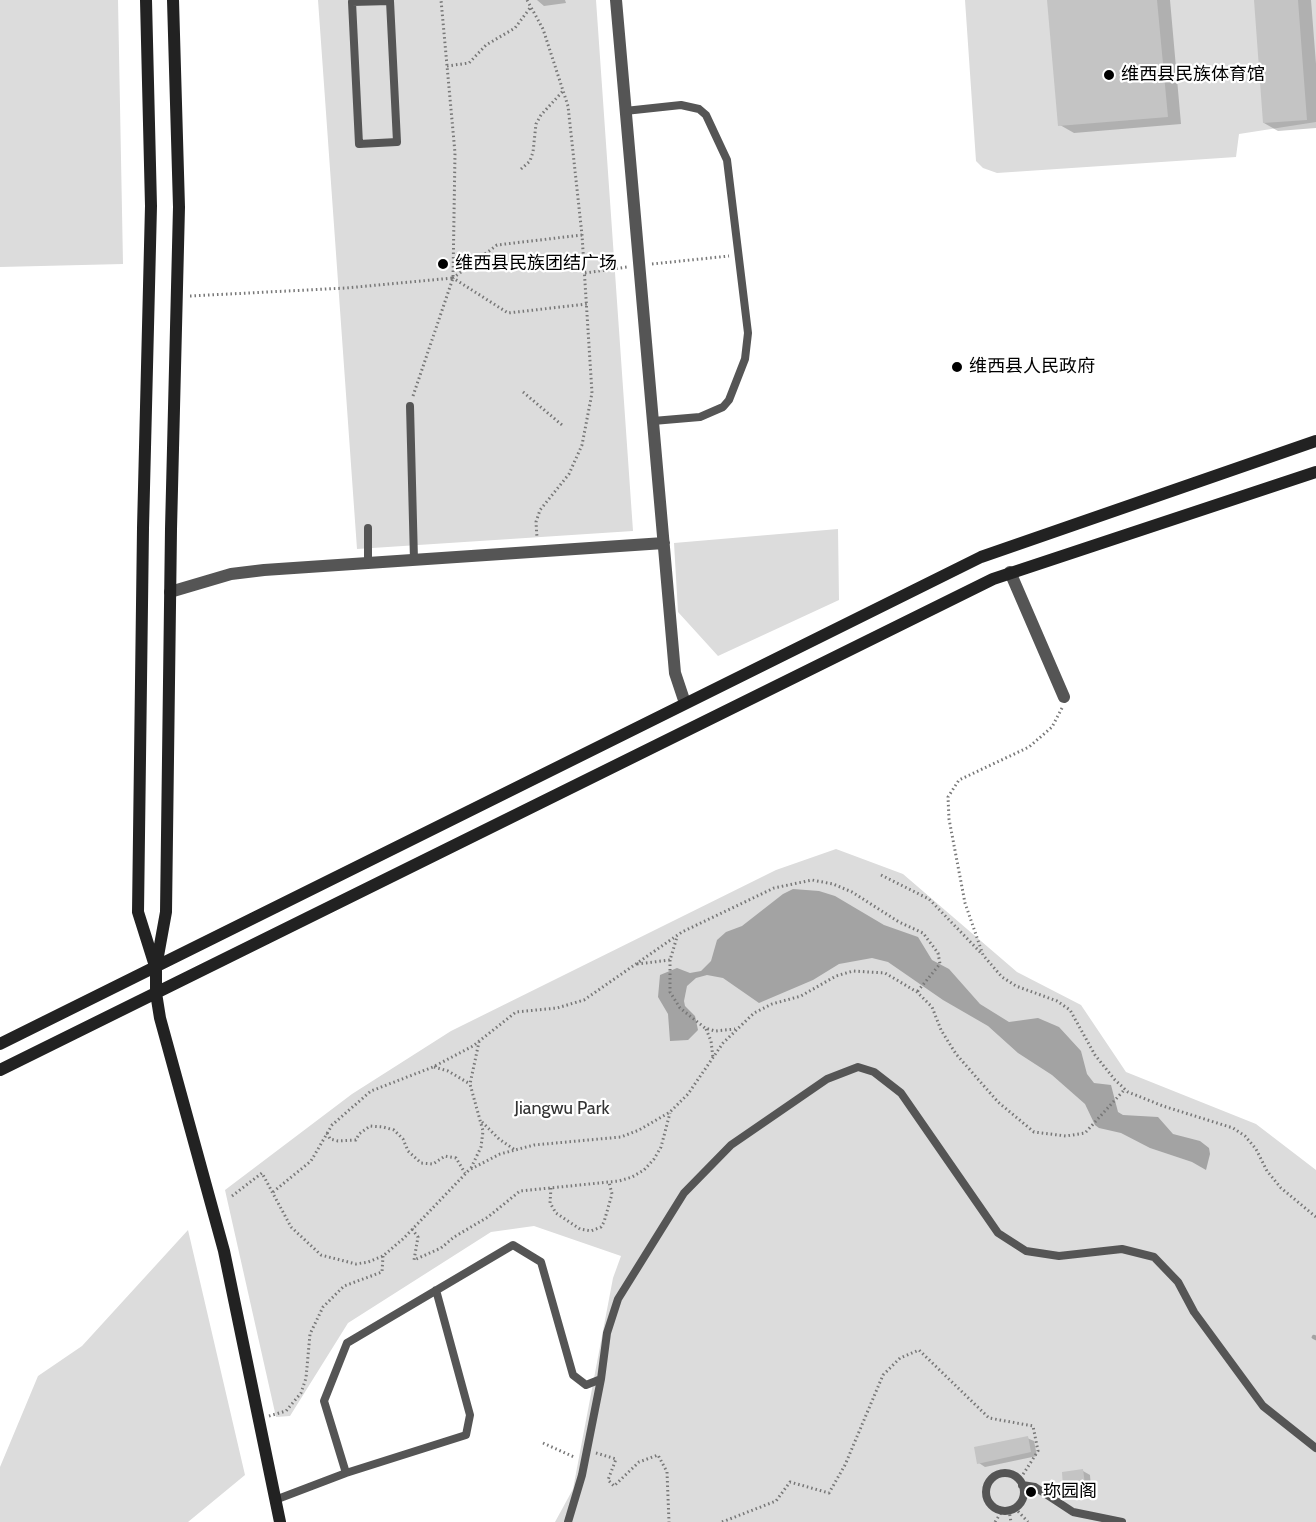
<!DOCTYPE html>
<html>
<head>
<meta charset="utf-8">
<style>
  body { margin:0 }
  canvas { display:block; background:#fff }
</style>
</head>
<body>
<canvas width="1316" height="1522"></canvas>
<script>
const ctx = document.querySelector('canvas').getContext('2d');
ctx.lineJoin = 'round';
function paint(path, color) { ctx.fillStyle = color; ctx.fill(path, 'evenodd'); }
const toPath = rows => new Path2D(rows.map(r => 'M' + r).join(''));
function stroke(path, color, width, dash) { ctx.strokeStyle = color; ctx.lineWidth = width; ctx.lineCap = dash ? 'butt' : 'round'; ctx.setLineDash(dash || []); ctx.stroke(path); }
function write(font, color, halo, rows, align = 'center') {
  ctx.font = font + ' Cabin,"Noto Sans SC",sans-serif'; ctx.lineWidth = 4.5; ctx.setLineDash([]); ctx.textBaseline = 'middle'; ctx.strokeStyle = halo; ctx.fillStyle = color; for (const [text, x, y, turn = 0] of rows) {
    ctx.save(); ctx.translate(x, y); ctx.rotate((+turn || 0) * Math.PI / 180); ctx.textAlign = isNaN(turn) ? turn : align; if (halo) ctx.strokeText(text, 0, 0); ctx.fillText(text, 0, 0); ctx.restore();
  }
}
paint(toPath([
  [0,0,118,0,123,264,0,267],
  [318,0,596,0,633,531,357,549],
  [965,0,1316,0,1316,122,1239,134,1236,157,997,173,983,168,976,161],
  [838,529,839,600,718,656,678,612,674,543],
  [836,849,903,874,1017,972,1081,1005,1126,1072,1256,1124,1316,1170,1316,1522,555,1522,573,1489,613,1278,621,1256,534,1226,491,1232,348,1323,290,1416,276,1417,225,1190,352,1094,451,1031,776,870],
  [188,1230,245,1475,188,1522,0,1522,0,1467,38,1376,82,1346]
]), '#dcdcdc');
paint(toPath([
  [793,889,819,891,835,896,884,925,918,937,932,960,949,969,980,1004,1009,1022,1038,1018,1059,1027,1081,1051,1087,1074,1094,1083,1111,1085,1118,1112,1123,1115,1158,1117,1173,1134,1200,1141,1209,1148,1210,1154,1206,1170,1192,1162,1150,1148,1121,1133,1099,1128,1095,1125,1085,1104,1052,1075,1018,1053,988,1026,943,1000,888,962,872,958,839,964,813,980,759,1003,723,978,707,975,696,978,687,986,684,1001,685,1006,695,1016,698,1030,688,1040,670,1041,668,1014,658,997,660,975,677,968,690,973,701,971,711,961,717,940,726,932,742,926,783,894]
]), '#a3a3a3');
paint(toPath([
  [537,0,565,0,566,3,544,6],
  [1049,0,1170,0,1181,124,1074,133,1060,125],
  [1255,0,1311,0,1316,64,1316,128,1278,131,1264,123],
  [1027,1438,1034,1441,1037,1456,985,1467,979,1463],
  [1083,1471,1090,1475,1091,1488,1071,1490,1065,1486]
]), '#0003');
stroke(toPath([
  [1314,1337,1316,1338]
]), '#a3a3a3', 4.5);
paint(toPath([
  [1047,0,1157,0,1168,117,1058,126],
  [1254,0,1298,0,1307,120,1263,123],
  [1028,1436,1031,1452,977,1464,974,1447],
  [1083,1469,1085,1485,1063,1487,1062,1472]
]), '#c4c4c4');
stroke(toPath([
  [527,0,543,29,568,106,582,235,592,393,582,445,569,474,540,510,536,522,537,538],
  [447,66,469,63,486,45,515,28,530,8],
  [521,169,530,161,533,152,536,124,541,115,563,91],
  [582,235,497,245,453,278,508,313,587,304],
  [652,264,729,256],
  [585,273,627,267],
  [190,296,346,288,453,278],
  [523,392,562,425],
  [413,396,453,278,455,153,441,0],
  [1062,708,1052,727,1029,747,959,780,948,797,949,819,965,903,983,955,1002,977,1016,986,1057,1001,1070,1010,1095,1055,1115,1080,1128,1092,1163,1106,1233,1128,1245,1136,1256,1149,1267,1171,1281,1188,1316,1217],
  [881,875,929,899,981,953],
  [670,960,670,992,680,1008,705,1028,715,1031,735,1029],
  [637,964,670,960,677,937],
  [706,1029,711,1041,713,1058],
  [434,1067,448,1071,470,1084],
  [482,1122,499,1139,515,1150],
  [327,1133,330,1139,338,1141,356,1140,359,1134,370,1126,383,1127,394,1130,403,1139,408,1151,421,1163,433,1164,445,1156,456,1158,465,1173],
  [471,1168,481,1147,483,1131,470,1084,479,1042],
  [551,1188,550,1203,556,1213,580,1229,591,1231,601,1227,604,1222,612,1194,609,1182],
  [273,1192,311,1161,332,1125,371,1091,433,1067,473,1046,516,1012,557,1008,584,1000,682,932,774,888,812,880,833,884,852,892,899,922,923,933,938,953,940,964,917,992],
  [232,1196,262,1173,291,1227,321,1255,356,1264,368,1262,383,1256,404,1238,469,1170,500,1154,534,1145,621,1137,639,1130,670,1112,688,1094,723,1043,754,1013,772,1004,801,996,836,976,853,971,885,973,917,992,932,1007,941,1030,956,1054,998,1102,1034,1132,1066,1136,1085,1133,1125,1089],
  [412,1229,418,1237,414,1260,441,1248,454,1237,488,1217,520,1191,619,1181,632,1177,644,1170,654,1159,661,1147,670,1113],
  [269,1416,286,1411,301,1393,306,1378,310,1334,323,1307,344,1286,382,1272,383,1256],
  [543,1443,574,1457],
  [596,1453,616,1459,608,1480,614,1486,639,1462,658,1455,667,1472,669,1522],
  [1015,1508,1028,1522],
  [1009,1510,1011,1522],
  [722,1522,776,1501,790,1482,829,1493,845,1465,883,1375,900,1358,919,1350,989,1418,1033,1426,1038,1451,1022,1476],
  [995,1522,1002,1511]
]), '#777', 3, [1.5, 3]);
stroke(toPath([
  [390,1,397,142,359,144,352,2,390,1],
  [625,111,681,105,699,109,706,115,727,160,748,333,745,359,729,400,723,407,700,417,653,421],
  [410,406,414,560],
  [368,528,368,563],
  [346,1473,324,1401,347,1343,513,1245,541,1262,573,1375,586,1385,601,1379,607,1333,618,1299,684,1193,731,1145,827,1079,858,1067,874,1072,901,1093,998,1233,1026,1251,1059,1256,1122,1249,1154,1257,1178,1282,1194,1312,1263,1406,1316,1448],
  '986 1492a19 19 0 1 1 38 0a19 19 0 1 1-38 0Z',
  [1022,1485,1035,1487,1073,1512,1122,1522],
  [275,1500,346,1473,466,1435,470,1415,436,1290],
  [568,1522,582,1475,601,1379]
]), '#555', 8);
stroke(toPath([
  [616,0,675,673,685,703],
  [1010,572,1064,697],
  [170,592,231,574,264,570,664,543]
]), '#555', 12);
stroke(toPath([
  [146,0,151,206,143,528,138,912,155,966],
  [173,0,179,207,171,529,166,912,156,967,156,993,160,1018,224,1251,280,1522],
  [0,1044,981,557,1316,441],
  [0,1070,993,579,1316,472]
]), '#222', 12);
for (const [x, y, r, color] of [
  [1109,75,6,"#000"],
  [443,264,6,"#000"],
  [957,367,6,"#000"],
  [1031,1492,6,"#000"]
]) { const dot = new Path2D(); dot.arc(x, y, r, 0, 2 * Math.PI); ctx.fillStyle = color; ctx.fill(dot); stroke(dot, '#fff', 2); }
write('18px', '#000', '#fff', [
  ["维西县民族体育馆",1121,75],
  ["维西县民族团结广场",455,264],
  ["维西县人民政府",969,367],
  ["珎园阁",1043,1492]
], 'left');
write('18px', '#333', '#fff', [
  ["Jiangwu Park",562,1109]
]);
</script>
</body>
</html>
